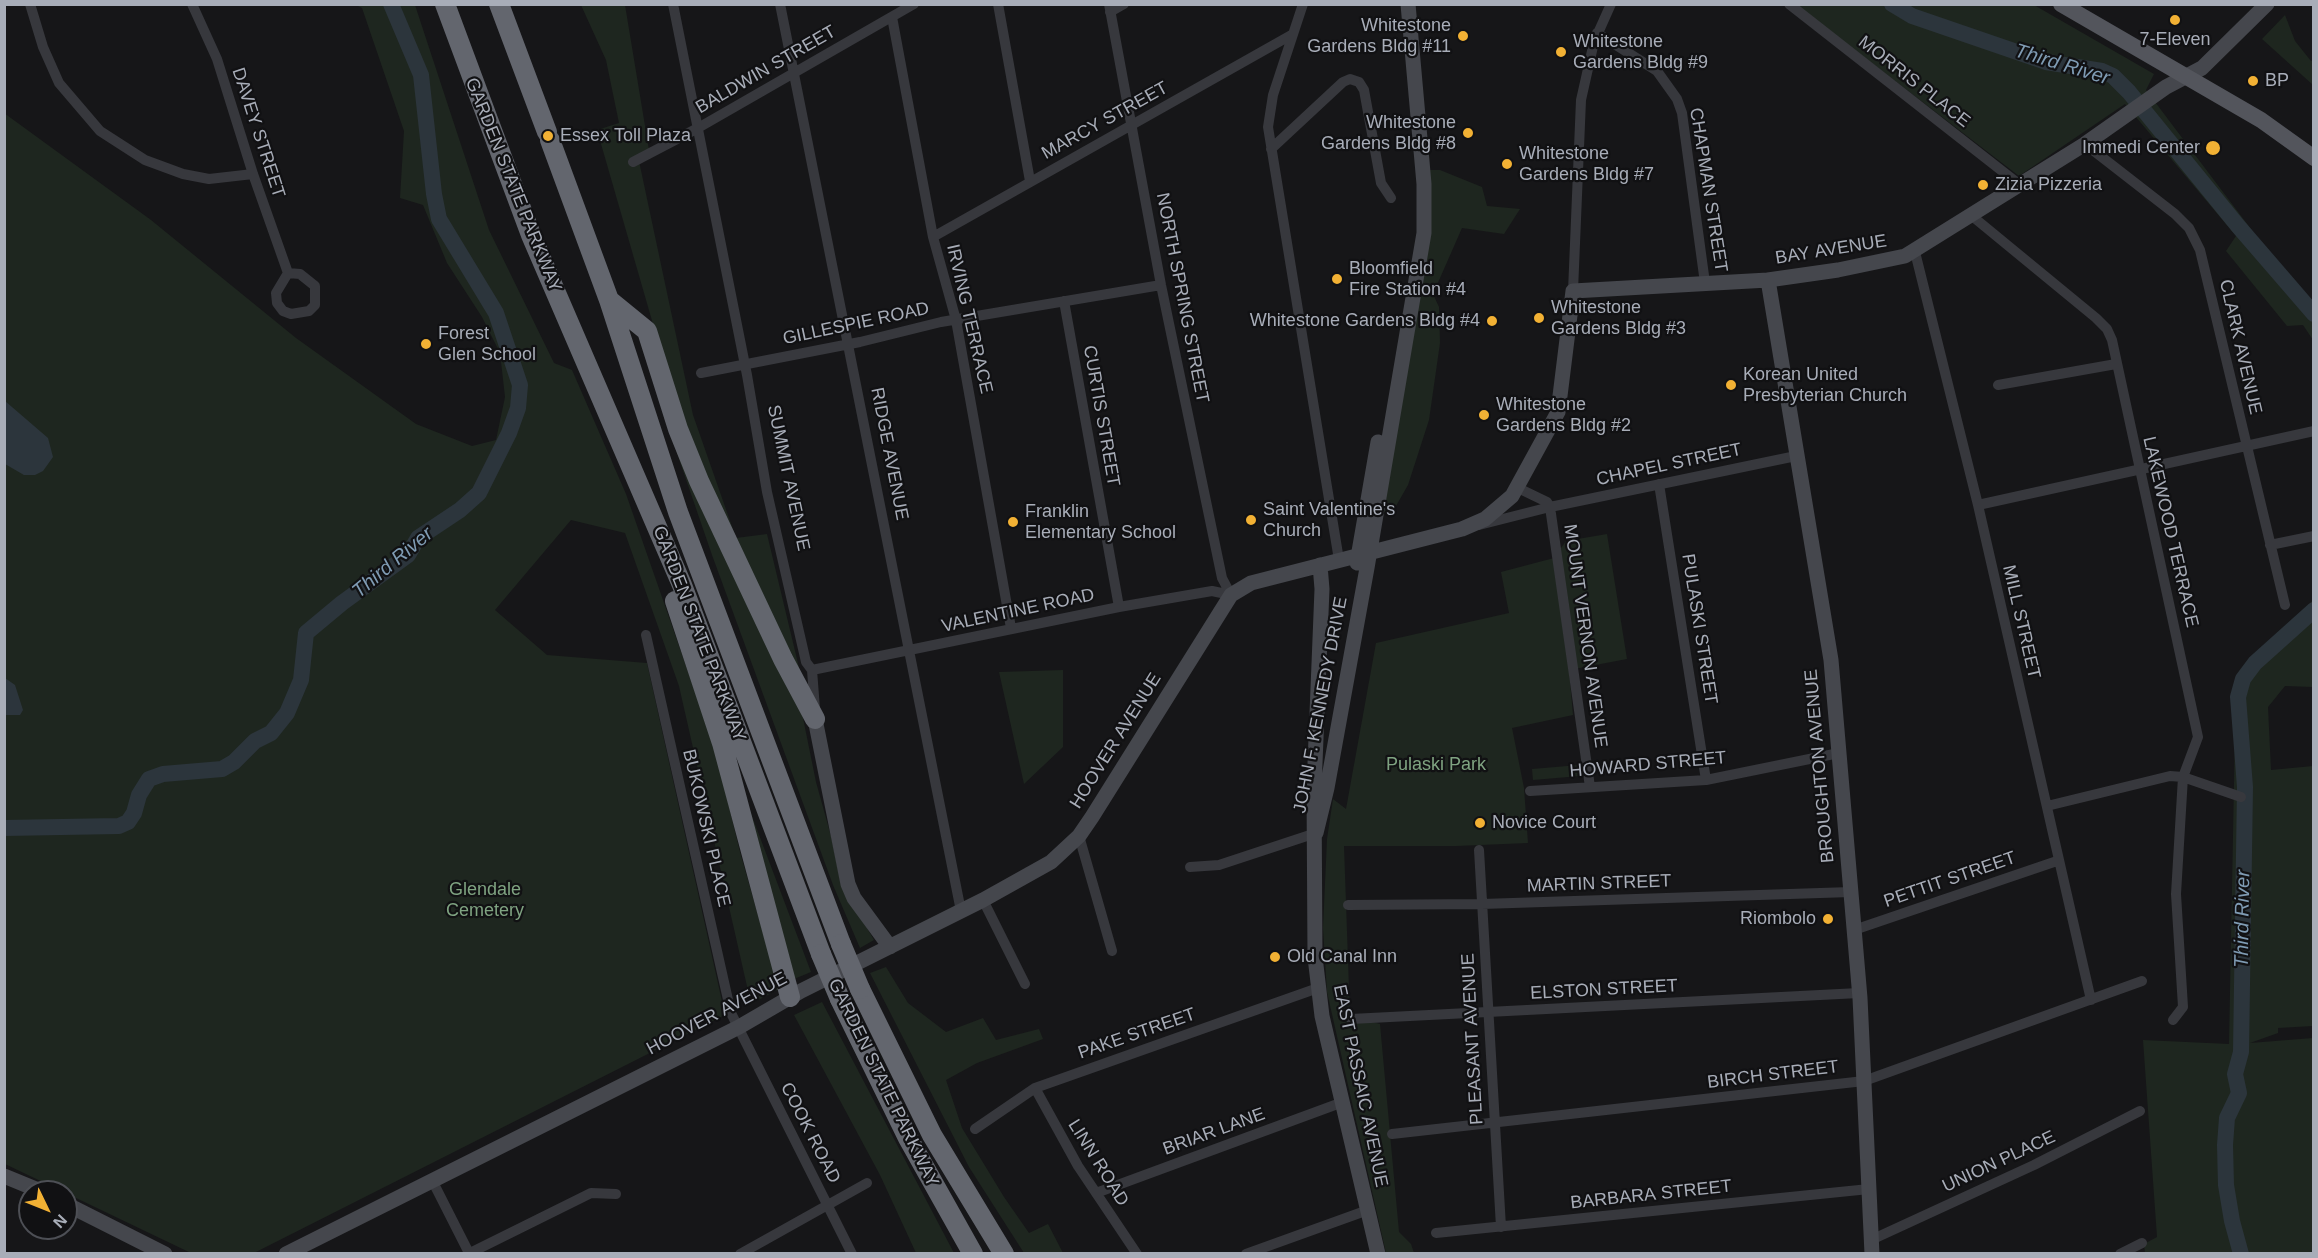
<!DOCTYPE html>
<html>
<head>
<meta charset="utf-8">
<style>
  body { margin:0 }
  #map { position:relative; width:2318px; height:1258px; overflow:hidden; background:#161618; font-family:Arial,sans-serif }
  canvas { display:block }
  .frame { position:absolute; inset:0; border:6px solid #a8adb8; pointer-events:none }
  .north { position:absolute; left:18px; top:1180px; width:60px; height:60px; box-sizing:border-box; background:#111113; border:2px solid #4d4f55; border-radius:50%; rotate:133deg; font-size:16px; font-weight:700; line-height:24px; text-align:center; color:#a8adb8 }
  .north::after { content:''; display:block; margin:auto; width:21px; height:27px; background:#f2b134; clip-path:polygon(50% 0,100% 100%,50% 72%,0 100%) }
</style>
</head>
<body>
<div id="map">
<canvas width="2318" height="1258"></canvas>
<div class="frame"></div>
<div class="north">N</div>
</div>
<script>
const ctx = document.querySelector('canvas').getContext('2d');
ctx.lineJoin = 'round';
function paint(path, color) { ctx.fillStyle = color; ctx.fill(path, 'evenodd'); }
const toPath = rows => new Path2D(rows.map(r => 'M' + r).join(''));
function stroke(path, color, width, dash) { ctx.strokeStyle = color; ctx.lineWidth = width; ctx.lineCap = dash ? 'butt' : 'round'; ctx.setLineDash(dash || []); ctx.stroke(path); }
function write(font, color, halo, rows, align = 'center') {
  ctx.font = font + ' Arial,sans-serif'; ctx.lineWidth = 4.5; ctx.setLineDash([]); ctx.textBaseline = 'middle'; ctx.strokeStyle = halo; ctx.fillStyle = color; for (const [text, x, y, turn = 0] of rows) {
    ctx.save(); ctx.translate(x, y); ctx.rotate((+turn || 0) * Math.PI / 180); ctx.textAlign = isNaN(turn) ? turn : align; if (halo) ctx.strokeText(text, 0, 0); ctx.fillText(text, 0, 0); ctx.restore();
  }
}
paint(toPath([
  [356,5,415,5,489,230,554,363,572,370,626,494,715,749,740,852,779,989,751,1004,679,686,625,533,571,520,495,610,547,655,647,663,725,1015,254,1253,191,1253,5,1164,4,113,151,220,296,338,416,424,472,446,496,440,505,397,500,353,482,317,447,263,423,205,400,198,404,131,362,8],
  [581,5,625,5,650,156,639,161,693,415,736,538,767,534,801,676,743,569,670,383,597,130,619,123,606,60],
  [1796,5,2034,5,2154,74,2146,90,2306,302,2313,298,2313,340,2303,325,2287,326,2226,251,2236,236,2125,104,2019,176],
  [2285,15,2295,41,2311,61,2313,60,2313,85,2262,39],
  [1429,170,1440,170,1482,187,1487,206,1520,209,1504,234,1462,228,1433,294,1439,307,1440,343,1429,420,1408,485,1392,513,1381,512],
  [668,427,802,713,816,782,831,836,841,884,874,940,860,948,833,885,712,555],
  [1607,534,1627,659,1569,670,1573,715,1512,728,1524,788,1528,843,1456,846,1344,846,1350,1017,1380,1024,1399,1232,1411,1244,1414,1253,1386,1253,1327,992,1323,928,1327,839,1333,799,1346,809,1376,643,1509,613,1501,572,1554,558,1566,541],
  [2313,600,2313,687,2285,686,2268,707,2271,770,2313,766,2313,1026,2278,1028,2278,1033,2250,1043,2313,1038,2313,1253,2145,1253,2144,1244,2157,1237,2143,1040,2229,1044,2236,678],
  [1063,670,1063,747,1024,784,999,672],
  [1579,765,1580,776,1533,780,1532,769],
  [736,774,811,972,794,979],
  [886,967,908,1003,946,1032,983,1018,996,1040,1039,1029,1043,1039,977,1063,946,1080,962,1128,1004,1197,1029,1233,1048,1224,1063,1253,1024,1253,969,1167,870,973],
  [822,1002,954,1253,916,1253,880,1175,794,1015]
]), '#1e261f');
paint(toPath([
  [5,401,48,438,53,457,43,471,35,475,24,475,5,464],
  [5,678,15,685,23,710,20,715,5,715]
]), '#2c353c');
stroke(toPath([
  [1892,4,1912,16,2046,62,2102,71,2113,76,2129,92,2238,226,2314,314],
  [4,828,119,826,128,822,134,813,139,795,149,779,163,774,222,769,234,762,255,741,271,733,287,713,301,680,306,633,342,603,408,555,418,538,460,510,479,493,509,433,518,408,520,385,496,313,439,219,434,194,421,75,391,4],
  [2241,1254,2232,1221,2226,1185,2225,1145,2227,1118,2239,1093,2235,1074,2241,1052,2245,787,2238,697,2243,679,2255,663,2314,610]
]), '#2c353c', 16);
stroke(toPath([
  [30,4,43,47,59,83,100,131,145,160,183,174,209,179,253,174],
  [192,4,217,59,253,174,288,273],
  [673,4,747,375,767,492,806,662,812,670,815,709],
  [780,4,961,911],
  [998,4,1030,181],
  [1109,4,1161,285,1222,578,1231,595],
  [1303,4,1273,95,1268,127,1339,560],
  [1789,4,2020,185],
  [1110,12,1124,4],
  [892,17,933,237,956,320,1011,628],
  [1597,33,1657,71,1677,99,1682,113,1705,283],
  [2085,144,2175,214,2189,228,2200,250,2285,605],
  [1271,149,1343,82,1350,79,1359,82,1364,90,1381,183,1391,198],
  [633,162,698,128,914,4],
  [1972,216,2096,318,2107,329,2112,340,2198,737,2183,777,2170,776,2047,806],
  [933,237,1293,34],
  [1915,252,1978,505,2091,1000],
  [288,273,300,274,315,286,315,305,309,311,291,314,283,311,277,303,276,293,288,273],
  [1573,291,1581,100,1594,42,1611,4],
  [1064,301,1119,607],
  [701,373,860,342,941,322,1161,285],
  [1998,385,2116,364],
  [1659,484,1706,780],
  [1518,488,1547,502,1550,507],
  [1978,505,2314,431],
  [1550,507,1590,787],
  [1479,525,1550,507,1796,456],
  [2270,545,2314,536],
  [646,635,731,1013,852,1254],
  [812,670,1119,607,1212,591,1231,595],
  [1530,791,1706,780,1839,753],
  [1079,836,1112,951],
  [1479,850,1501,1227],
  [1190,867,1219,865,1316,833],
  [983,900,1025,984],
  [1348,905,1482,904,1851,892],
  [1854,930,2057,861],
  [1351,1019,1859,993],
  [2173,1020,2183,1007,2176,894,2183,777,2241,797],
  [1035,1088,1078,1166,1137,1254],
  [975,1129,1035,1088,1318,988],
  [1392,1134,1864,1081,2142,981],
  [433,1182,469,1253],
  [1096,1193,1343,1102],
  [1436,1233,1869,1189],
  [1871,1240,2034,1165,2140,1111],
  [468,1254,591,1193,616,1194],
  [740,1254,867,1183],
  [1246,1254,1368,1210],
  [2120,1254,2142,1243]
]), '#37383d', 10);
stroke(toPath([
  [1768,280,1831,660,1860,998,1872,1254],
  [1357,563,1378,442],
  [1320,565,1322,589,1314,788,1315,957,1322,1016,1378,1254],
  [815,719,848,884,854,898,890,947],
  [1316,833,1327,788,1367,568,1424,233,1424,184,1408,4],
  [4,1176,43,1192],
  [66,1204,165,1254],
  [286,1254,739,1027,801,991,983,900,1051,862,1079,836,1092,817,1231,595,1251,583,1462,529,1485,519,1512,496,1558,412,1573,291,1768,280,1838,270,1905,256,2085,144,2166,87,2202,68,2267,4]
]), '#45474d', 15);
stroke(toPath([
  [2061,4,2261,120,2314,158]
]), '#53555c', 16);
stroke(toPath([
  [445,4,531,235,682,585,821,954],
  [499,4,547,132],
  [550,140,609,300,678,512,841,944],
  [609,300,647,331,678,429,699,481,783,659,815,719],
  [675,601,722,743,790,997],
  [860,989,932,1135,1004,1254],
  [840,999,908,1138,973,1254]
]), '#63666e', 20);
stroke(toPath([
  [841,944,860,989],
  [821,954,840,999]
]), '#63666e', 20);
for (const [x, y, r, color] of [
  [2175,20,6,"#f2b134"],
  [1463,36,6,"#f2b134"],
  [1561,52,6,"#f2b134"],
  [2253,81,6,"#f2b134"],
  [1468,133,6,"#f2b134"],
  [548,136,6,"#f2b134"],
  [2213,148,8,"#f2b134"],
  [1507,164,6,"#f2b134"],
  [1983,185,6,"#f2b134"],
  [1337,279,6,"#f2b134"],
  [1539,318,6,"#f2b134"],
  [1492,321,6,"#f2b134"],
  [426,344,6,"#f2b134"],
  [1731,385,6,"#f2b134"],
  [1484,415,6,"#f2b134"],
  [1251,520,6,"#f2b134"],
  [1013,522,6,"#f2b134"],
  [1480,823,6,"#f2b134"],
  [1828,919,6,"#f2b134"],
  [1275,957,6,"#f2b134"]
]) { const dot = new Path2D(); dot.arc(x, y, r, 0, 2 * Math.PI); ctx.fillStyle = color; ctx.fill(dot); stroke(dot, '#111113', 2); }
write('18px', '#a8adb8', '#111113', [
  ["Whitestone",1451,26,"right"],
  ["Gardens Bldg #11",1451,47,"right"],
  ["7-Eleven",2175,40,"center"],
  ["Whitestone",1573,42],
  ["Gardens Bldg #9",1573,63],
  ["BP",2265,81],
  ["Whitestone",1456,123,"right"],
  ["Gardens Bldg #8",1456,144,"right"],
  ["Essex Toll Plaza",560,136],
  ["Immedi Center",2200,148,"right"],
  ["Whitestone",1519,154],
  ["Gardens Bldg #7",1519,175],
  ["Zizia Pizzeria",1995,185],
  ["Bloomfield",1349,269],
  ["Fire Station #4",1349,290],
  ["Whitestone",1551,308],
  ["Gardens Bldg #3",1551,329],
  ["Whitestone Gardens Bldg #4",1480,321,"right"],
  ["Forest",438,334],
  ["Glen School",438,355],
  ["Korean United",1743,375],
  ["Presbyterian Church",1743,396],
  ["Whitestone",1496,405],
  ["Gardens Bldg #2",1496,426],
  ["Saint Valentine's",1263,510],
  ["Church",1263,531],
  ["Franklin",1025,512],
  ["Elementary School",1025,533],
  ["Novice Court",1492,823],
  ["Riombolo",1816,919,"right"],
  ["Old Canal Inn",1287,957]
], 'left');
write('18px', '#a8adb8', '#111113', [
  ["BALDWIN STREET",766,70,-30],
  ["MORRIS PLACE",1914,82,38],
  ["MARCY STREET",1105,121,-29],
  ["DAVEY STREET",258,133,72],
  ["GARDEN STATE PARKWAY",513,185,68],
  ["CHAPMAN STREET",1708,190,81],
  ["BAY AVENUE",1831,250,-9],
  ["NORTH SPRING STREET",1182,298,79],
  ["IRVING TERRACE",969,319,77],
  ["GILLESPIE ROAD",856,324,-12],
  ["CLARK AVENUE",2240,347,77],
  ["CURTIS STREET",1101,416,80],
  ["RIDGE AVENUE",889,454,79],
  ["CHAPEL STREET",1669,465,-12],
  ["SUMMIT AVENUE",788,478,78],
  ["LAKEWOOD TERRACE",2170,532,77],
  ["VALENTINE ROAD",1018,611,-12],
  ["MILL STREET",2021,622,77],
  ["PULASKI STREET",1699,629,81],
  ["GARDEN STATE PARKWAY",699,634,69],
  ["MOUNT VERNON AVENUE",1585,636,82],
  ["JOHN F. KENNEDY DRIVE",1321,705,-79],
  ["HOOVER AVENUE",1116,741,-58],
  ["HOWARD STREET",1648,765,-5],
  ["BROUGHTON AVENUE",1820,766,-95],
  ["BUKOWSKI PLACE",706,828,77],
  ["PETTIT STREET",1950,880,-19],
  ["MARTIN STREET",1599,884,-2],
  ["ELSTON STREET",1604,990,-3],
  ["HOOVER AVENUE",717,1014,-28],
  ["PAKE STREET",1137,1034,-19],
  ["PLEASANT AVENUE",1473,1039,-93],
  ["BIRCH STREET",1773,1075,-7],
  ["GARDEN STATE PARKWAY",883,1083,64],
  ["EAST PASSAIC AVENUE",1360,1086,78],
  ["BRIAR LANE",1214,1132,-20],
  ["COOK ROAD",810,1133,63],
  ["UNION PLACE",1999,1162,-25],
  ["LINN ROAD",1098,1163,58],
  ["BARBARA STREET",1651,1195,-6]
]);
write('18px', '#7fa381', '#111113', [
  ["Pulaski Park",1436,765],
  ["Glendale",485,890],
  ["Cemetery",485,911]
]);
write('italic 20px', '#7f9bb3', '#111113', [
  ["Third River",2062,65,17],
  ["Third River",393,563,-40],
  ["Third River",2243,919,-89]
]);
</script>
</body>
</html>
